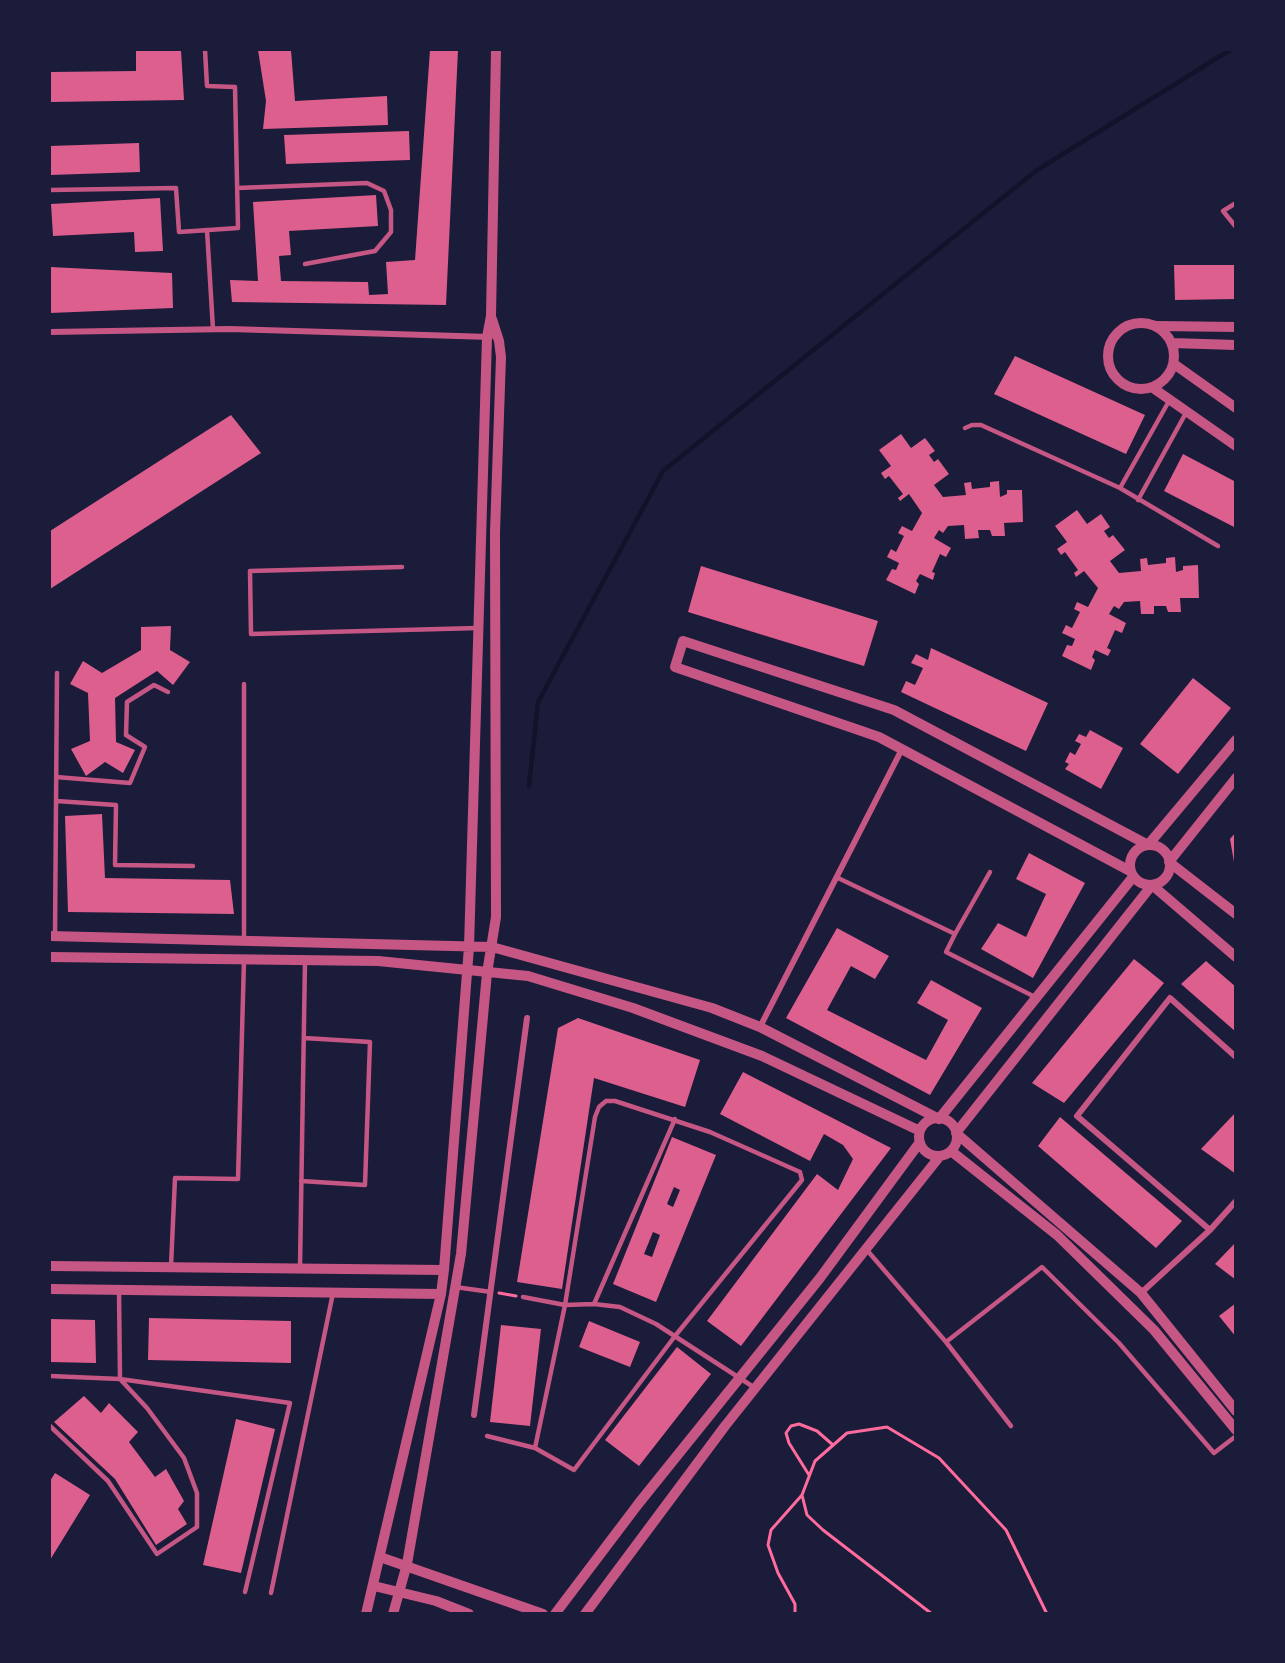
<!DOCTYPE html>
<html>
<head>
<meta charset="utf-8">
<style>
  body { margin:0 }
  #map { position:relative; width:1285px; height:1663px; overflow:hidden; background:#1b1b3a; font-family:"DejaVu Sans",sans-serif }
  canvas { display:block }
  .frame { position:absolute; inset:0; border:51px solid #1b1b3a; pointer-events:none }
</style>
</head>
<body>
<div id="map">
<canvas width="1285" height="1663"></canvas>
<div class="frame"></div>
</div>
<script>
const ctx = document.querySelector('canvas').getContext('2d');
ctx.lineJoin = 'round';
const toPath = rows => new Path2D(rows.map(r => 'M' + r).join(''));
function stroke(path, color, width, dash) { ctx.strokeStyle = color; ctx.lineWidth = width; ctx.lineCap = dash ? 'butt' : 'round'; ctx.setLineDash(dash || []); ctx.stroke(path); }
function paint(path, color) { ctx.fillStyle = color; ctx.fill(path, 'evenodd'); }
stroke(toPath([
  [529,786,538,702,663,471,1037,170,1230,50]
]), '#12122b', 4.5);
paint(toPath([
  [136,50,181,50,184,100,50,102,50,72,136,71],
  [258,50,291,50,295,101,387,96,388,125,263,129,266,101],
  [430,50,458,50,446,305,232,302,230,280,258,281,253,202,376,195,378,226,289,231,291,255,279,256,281,281,368,282,369,295,388,294,386,262,415,260],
  [409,131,410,160,286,164,284,135],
  [139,143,140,172,50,175,50,146],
  [160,198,163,251,135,252,134,232,53,236,51,204],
  [1174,265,1236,265,1236,299,1175,300],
  [50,267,172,273,173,308,50,313],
  [1015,356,1145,415,1126,454,994,394],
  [231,415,261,453,50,589,50,531],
  [901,434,911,448,925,438,935,451,929,455,934,462,938,459,949,474,934,485,943,497,966,495,964,483,971,482,972,489,990,487,990,482,999,481,1000,497,1007,494,1007,490,1022,490,1023,522,1004,523,1005,536,992,536,990,530,978,530,979,538,965,539,964,525,948,526,943,533,939,530,934,538,951,548,946,557,940,554,932,572,935,573,933,580,920,574,916,581,919,584,915,594,886,580,892,569,896,570,899,563,887,557,891,549,896,552,904,536,898,533,902,526,912,531,922,513,909,494,900,501,898,498,903,494,889,476,885,479,881,473,891,466,879,450],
  [1183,454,1236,482,1236,528,1164,491],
  [1077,510,1087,524,1101,514,1110,527,1104,531,1109,538,1113,535,1125,550,1110,561,1119,573,1141,571,1140,559,1147,558,1148,565,1166,563,1166,558,1175,557,1176,572,1183,570,1183,566,1198,565,1199,598,1180,598,1181,612,1168,612,1166,606,1154,606,1154,614,1141,614,1140,601,1124,602,1119,609,1114,606,1109,614,1126,623,1122,633,1115,630,1107,648,1111,650,1108,656,1095,650,1092,657,1095,660,1091,670,1062,656,1067,645,1072,646,1075,639,1062,633,1066,625,1072,628,1080,612,1074,609,1077,602,1088,607,1098,588,1084,571,1076,577,1074,573,1078,570,1065,552,1061,555,1057,549,1067,542,1055,526],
  [701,566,878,621,864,666,688,612],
  [171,626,170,650,190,662,173,685,157,671,115,698,116,742,135,750,123,773,105,762,86,776,71,749,90,741,88,693,70,684,83,661,102,673,141,650,141,627],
  [931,648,1048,703,1026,751,901,692,906,681,915,685,923,668,911,663,916,654,928,660],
  [1193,678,1231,708,1178,774,1140,744],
  [1090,730,1123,748,1101,789,1065,769,1069,764,1065,762,1070,752,1075,755,1081,744,1075,741,1079,734,1086,737],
  [102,814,105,878,230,880,234,914,68,912,65,816],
  [1236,832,1236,862,1234,862,1230,839],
  [1029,853,1085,883,1033,978,981,949,998,923,1026,937,1046,894,1016,879],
  [837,928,889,956,875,979,851,966,827,1010,926,1060,948,1020,917,1003,931,980,982,1008,930,1095,786,1018],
  [1134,959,1164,983,1064,1103,1032,1083],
  [1206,961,1236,987,1236,1032,1181,984],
  [578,1018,700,1060,685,1107,594,1078,562,1289,517,1282,558,1028],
  [743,1072,891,1148,741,1346,707,1321,817,1174,838,1190,853,1159,843,1145,824,1134,810,1161,720,1114],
  [1236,1112,1236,1174,1201,1149],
  [1060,1117,1182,1221,1156,1248,1038,1146],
  [672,1137,716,1155,656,1302,613,1284],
  [674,1187,680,1190,673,1207,667,1204],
  [653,1232,660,1235,652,1257,644,1254],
  [1236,1242,1236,1280,1215,1264],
  [1236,1303,1236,1337,1219,1316],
  [149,1318,291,1321,291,1363,148,1360],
  [50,1319,95,1320,96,1363,50,1362],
  [589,1321,640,1342,630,1367,579,1347],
  [501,1325,541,1329,530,1426,490,1422],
  [677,1347,711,1374,639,1466,605,1440],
  [84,1396,101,1413,109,1403,138,1432,129,1442,155,1477,166,1469,184,1501,178,1509,187,1524,156,1545,115,1479,54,1422],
  [236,1419,275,1429,241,1573,203,1565],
  [55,1473,90,1495,50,1560,50,1481]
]), '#dd5f8e');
stroke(toPath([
  [499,1293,516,1296],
  [809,1475,789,1443,786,1433,791,1426,799,1424,817,1431,833,1445],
  [795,1614,795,1604,778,1573,768,1545,771,1530,802,1495],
  [932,1614,823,1530,807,1515,802,1495,815,1461,847,1433,887,1427,939,1458,1006,1530,1047,1614]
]), '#ff6b9d', 3);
stroke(toPath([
  [237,188,367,183,384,191,391,210,391,232,375,251,305,264],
  [50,190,176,188,179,232,238,228,235,87,207,86,205,50],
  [1236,203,1223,211,1236,227],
  [207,230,213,329],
  [965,428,972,425,981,425,1120,488,1218,546],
  [1120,488,1169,401],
  [1138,500,1187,411],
  [402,567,250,571,251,634,478,628],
  [56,777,130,783,145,747,126,735,127,702,154,685,168,692],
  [56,801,116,805,115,865,193,866],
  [836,877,955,934,946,952,1035,997],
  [955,934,990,872],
  [55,935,57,673],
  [244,940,244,684],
  [606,1101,615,1101,710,1132,800,1172,802,1180,675,1336,574,1470,535,1448,565,1305,595,1117,599,1107,606,1101],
  [301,1181,365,1185,370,1042,304,1038],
  [866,1249,946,1342],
  [171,1266,175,1178,238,1179,244,960],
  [300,1267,305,961],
  [455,1287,491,1292],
  [523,1297,565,1305,594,1304,620,1307,656,1324,755,1388],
  [594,1304,675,1119],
  [50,1376,120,1379,290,1403,245,1592],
  [50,1426,108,1481,157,1554,197,1527,197,1493,184,1458,147,1408,120,1379,119,1292],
  [1011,1426,946,1342,1042,1267,1119,1343,1214,1453,1236,1436],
  [487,1436,535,1448],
  [271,1593,333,1293]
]), '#c65784', 4.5);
stroke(toPath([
  [50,332,230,329,490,337],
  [760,1027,902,749],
  [1210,1230,1077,1116,1170,998,1236,1057],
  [1141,1293,1210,1230,1236,1201],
  [474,1415,527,1018]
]), '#c65784', 6);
stroke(toPath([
  '1108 356a33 33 0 1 1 66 0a33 33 0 1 1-66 0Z',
  [1157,326,1236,327],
  [1172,343,1236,345],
  [1174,364,1236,408],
  [1153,388,1236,446],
  [1236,778,1169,862,1236,914],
  '1130 865a20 20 0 1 1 40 0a20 20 0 1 1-40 0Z',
  [1130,871,879,737,675,667,683,641,894,710,1148,845,1236,740],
  [50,936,492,947,712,1008,760,1027,939,1119,1133,877],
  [50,957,378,961,528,976,633,1008,762,1056,920,1131],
  [1236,957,1152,885,956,1133,1141,1293,1236,1411],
  '919 1137a19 19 0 1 1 38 0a19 19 0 1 1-38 0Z',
  [951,1151,1057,1235,1154,1330,1236,1430],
  [50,1266,444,1270],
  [50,1289,441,1294],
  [380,1557,543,1614],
  [374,1586,436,1601,469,1614],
  [366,1614,441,1294,444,1270,469,947,487,337,491,316,496,50],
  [393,1614,407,1564,461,1254,487,973,496,917,495,532,501,357,499,341,492,319],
  [555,1614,639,1503,820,1278,920,1142],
  [585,1614,725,1426,940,1156]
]), '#c65784', 10);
</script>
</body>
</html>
